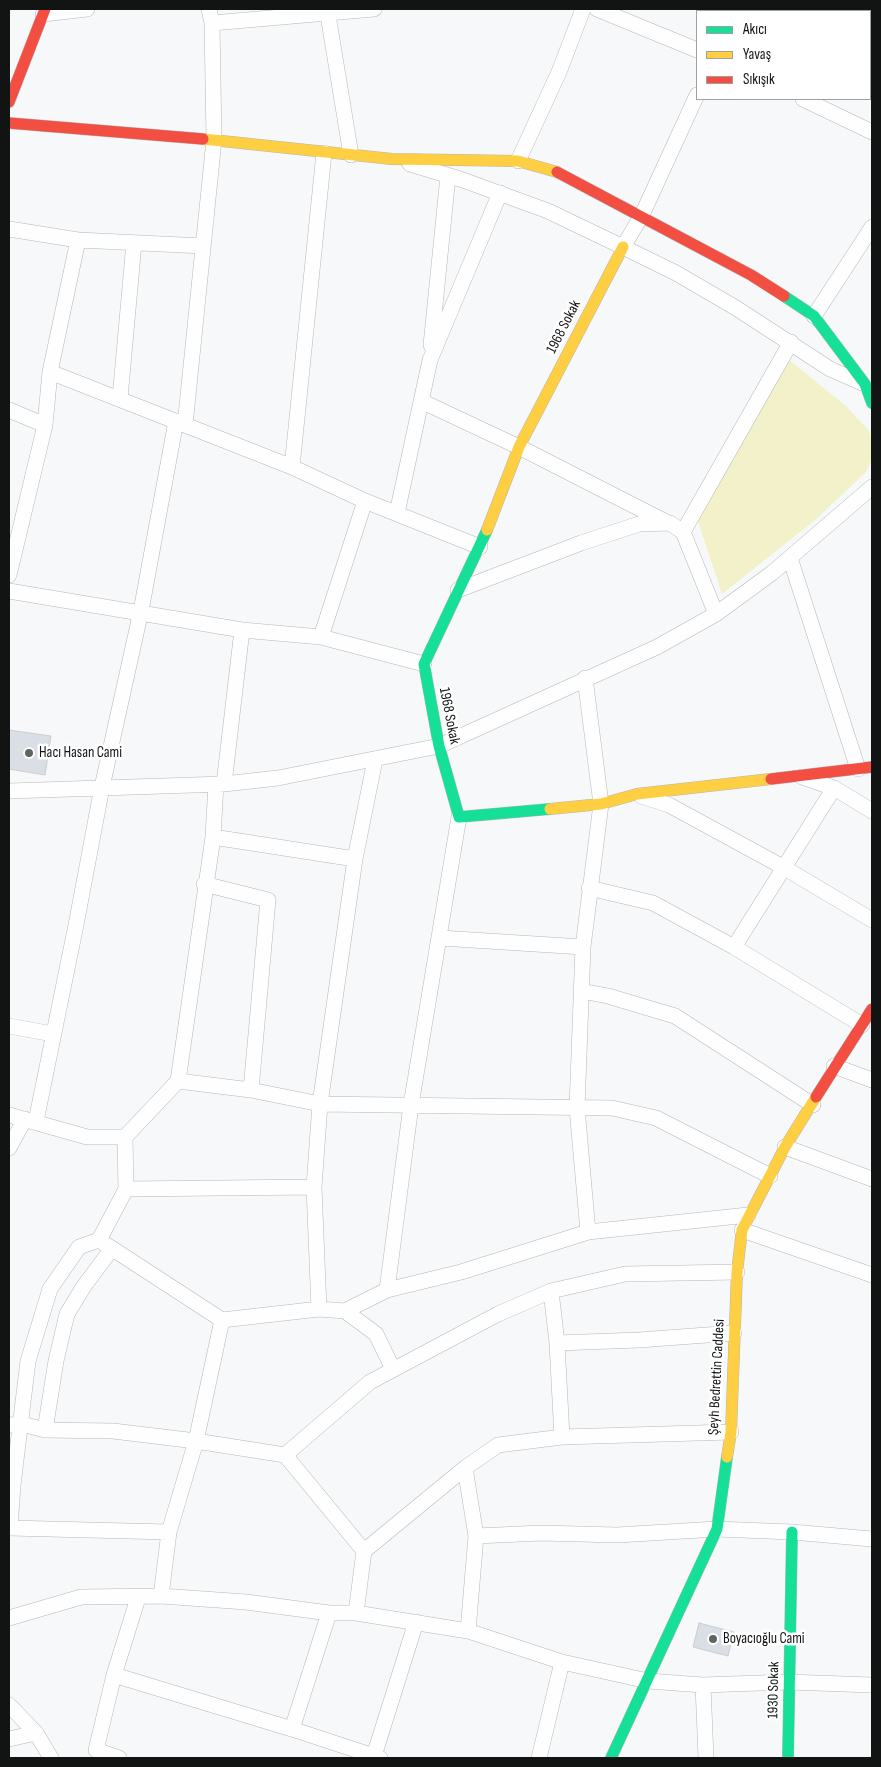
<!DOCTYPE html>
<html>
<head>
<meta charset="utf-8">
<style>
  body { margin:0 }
  #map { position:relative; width:881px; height:1767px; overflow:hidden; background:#f6f8fa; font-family:"Sofia Sans Condensed",sans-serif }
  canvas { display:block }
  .frame { position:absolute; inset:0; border:10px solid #121313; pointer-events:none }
  .legend { position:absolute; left:696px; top:10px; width:175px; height:90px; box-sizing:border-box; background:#fff; border:1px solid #a0a1a1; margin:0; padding:6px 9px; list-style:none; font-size:15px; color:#121313 }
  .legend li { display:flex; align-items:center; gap:10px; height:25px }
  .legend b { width:25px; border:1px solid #a0a1a1 }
</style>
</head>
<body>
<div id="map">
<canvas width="881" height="1767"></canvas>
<div class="frame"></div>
<ul class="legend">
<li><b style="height:6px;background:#16e098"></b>Akıcı</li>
<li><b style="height:6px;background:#ffcf43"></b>Yavaş</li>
<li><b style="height:6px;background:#f24e42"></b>Sıkışık</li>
</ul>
</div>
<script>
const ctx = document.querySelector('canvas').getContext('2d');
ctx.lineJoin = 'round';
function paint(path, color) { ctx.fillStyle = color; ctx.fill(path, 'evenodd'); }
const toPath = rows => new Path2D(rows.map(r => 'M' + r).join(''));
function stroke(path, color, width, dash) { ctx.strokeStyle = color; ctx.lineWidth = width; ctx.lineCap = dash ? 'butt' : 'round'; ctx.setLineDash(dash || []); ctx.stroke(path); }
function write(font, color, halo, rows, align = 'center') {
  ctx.font = font + ' "Sofia Sans Condensed",sans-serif'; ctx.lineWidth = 5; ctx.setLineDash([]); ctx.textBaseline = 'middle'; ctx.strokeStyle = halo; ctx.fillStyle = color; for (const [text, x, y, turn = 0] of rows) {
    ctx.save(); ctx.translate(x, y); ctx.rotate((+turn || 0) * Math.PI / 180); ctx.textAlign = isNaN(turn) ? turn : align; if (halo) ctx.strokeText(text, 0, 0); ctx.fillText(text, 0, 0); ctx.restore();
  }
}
paint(toPath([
  [787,358,847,407,869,431,872,441,872,459,866,472,815,520,722,594,698,522]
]), '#f2f1c9');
const building = toPath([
  [9,730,51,736,45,775,9,769,9,730],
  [699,1623,734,1632,728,1656,693,1647,699,1623]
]);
paint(building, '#d9dfe4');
stroke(building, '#cbcdcd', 1);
const street = toPath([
  [327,9,351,155],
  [597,9,697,50],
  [727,11,727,9],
  [43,14,87,9],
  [212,23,374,9],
  [803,99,872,132],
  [518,161,559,72,583,9],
  [410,164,460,179,548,211,623,247,676,273,736,308,830,369,862,383],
  [9,229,78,240,203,246],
  [623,247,642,215,697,95],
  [814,316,872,227],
  [431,345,448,176],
  [50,372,292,467,365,501,480,547],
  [120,398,134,243],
  [421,401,519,447,666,522],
  [9,410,45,425],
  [185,425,214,140,212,23,209,9],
  [292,467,324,153],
  [397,513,430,360,500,193],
  [683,532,791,342],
  [790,558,858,769],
  [9,575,45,425,50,372,78,240],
  [458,590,581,543,639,524,670,523,683,532,716,614],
  [9,591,242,630,321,637,424,664],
  [321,637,365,501],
  [585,678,601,804,583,947,577,1108,588,1232],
  [802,777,834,788,872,811],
  [224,784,242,630],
  [9,791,224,784,278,778,439,746,657,647,716,614,772,573,872,487],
  [641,796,669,805,783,867,872,920],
  [213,837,355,859],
  [204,884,268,900,251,1090],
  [589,888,653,903,734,947,862,1025],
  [440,938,583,947],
  [734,947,834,788],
  [581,991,608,996,675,1016,813,1105],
  [9,1026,53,1034],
  [834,1066,872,1080],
  [178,1081,251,1090,320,1104,612,1108,656,1118,770,1176],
  [9,1115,87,1137,125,1137,178,1081,213,837,216,784],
  [36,1121,76,925,102,787,141,611,176,421],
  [785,1147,872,1179],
  [9,1148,25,1119],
  [126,1189,314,1187],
  [742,1230,872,1275],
  [99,1240,222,1320,319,1309,345,1311,376,1334,393,1369],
  [387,1290,411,1105,459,817],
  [551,1291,557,1343,562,1437],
  [319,1309,314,1187,320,1104,355,859,375,760],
  [345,1311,387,1290,461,1272,588,1232,748,1215],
  [557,1343,639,1340,734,1333],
  [9,1425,22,1424,45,1430,113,1431,196,1441,285,1455,370,1382,498,1314,551,1291,625,1274,737,1272],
  [45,1430,56,1361,67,1314,84,1286,111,1250],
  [285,1455,364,1551],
  [465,1468,476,1536,468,1631],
  [9,1528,169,1532],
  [10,1528,13,1485,28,1361,50,1289,79,1247,99,1240,126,1189,125,1137],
  [476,1536,542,1533,617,1535,717,1529,792,1532,872,1539],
  [161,1596,169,1532,196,1441,222,1320],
  [356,1613,364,1551,465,1468,498,1445,562,1437,731,1432],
  [9,1618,81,1597,161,1596,246,1602,329,1613,356,1613,468,1631,562,1662,648,1681,703,1685,788,1682,872,1685],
  [114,1675,292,1729,380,1758],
  [703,1685,706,1758],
  [9,1705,36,1733,51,1758],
  [292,1729,329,1613],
  [9,1739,36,1733],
  [374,1756,416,1622],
  [119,1758,96,1750,114,1675,138,1598],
  [539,1758,562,1662]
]);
const fast = toPath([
  [784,296,814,316,865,384,872,403],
  [487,530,424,664,439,746,459,817,550,809],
  [611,1758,717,1529,727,1457],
  [788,1758,792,1532]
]);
const slow = toPath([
  [203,139,392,159,518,161,557,172],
  [487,530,519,447,623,247],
  [550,809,601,804,637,794,771,779],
  [727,1457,731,1432,737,1272,742,1230,785,1147,816,1097]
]);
const jam = toPath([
  [9,102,45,9],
  [9,123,203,139],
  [557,172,751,275,784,296],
  [771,779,872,767],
  [816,1097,872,1009]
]);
stroke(street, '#b5b7b8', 16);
stroke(fast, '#b5b7b8', 12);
stroke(slow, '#b5b7b8', 12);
stroke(jam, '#b5b7b8', 12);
stroke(street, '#fefefe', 15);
stroke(fast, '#16e098', 11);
stroke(slow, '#ffcf43', 11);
stroke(jam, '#f24e42', 11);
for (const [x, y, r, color] of [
  [29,753,5,"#626364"],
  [713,1639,5,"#626364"]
]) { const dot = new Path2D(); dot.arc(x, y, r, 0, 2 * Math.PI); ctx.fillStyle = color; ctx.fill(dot); stroke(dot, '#fff', 2); }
write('15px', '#121313', '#fff', [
  ["1968 Sokak",564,327,-63],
  ["1968 Sokak",449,716,79],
  ["Şeyh Bedrettin Caddesi",717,1377,-87],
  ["1930 Sokak",774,1690,-89]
]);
write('15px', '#121313', '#fff', [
  ["Hacı Hasan Cami",39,753],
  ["Boyacıoğlu Cami",723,1639]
], 'left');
</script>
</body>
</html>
